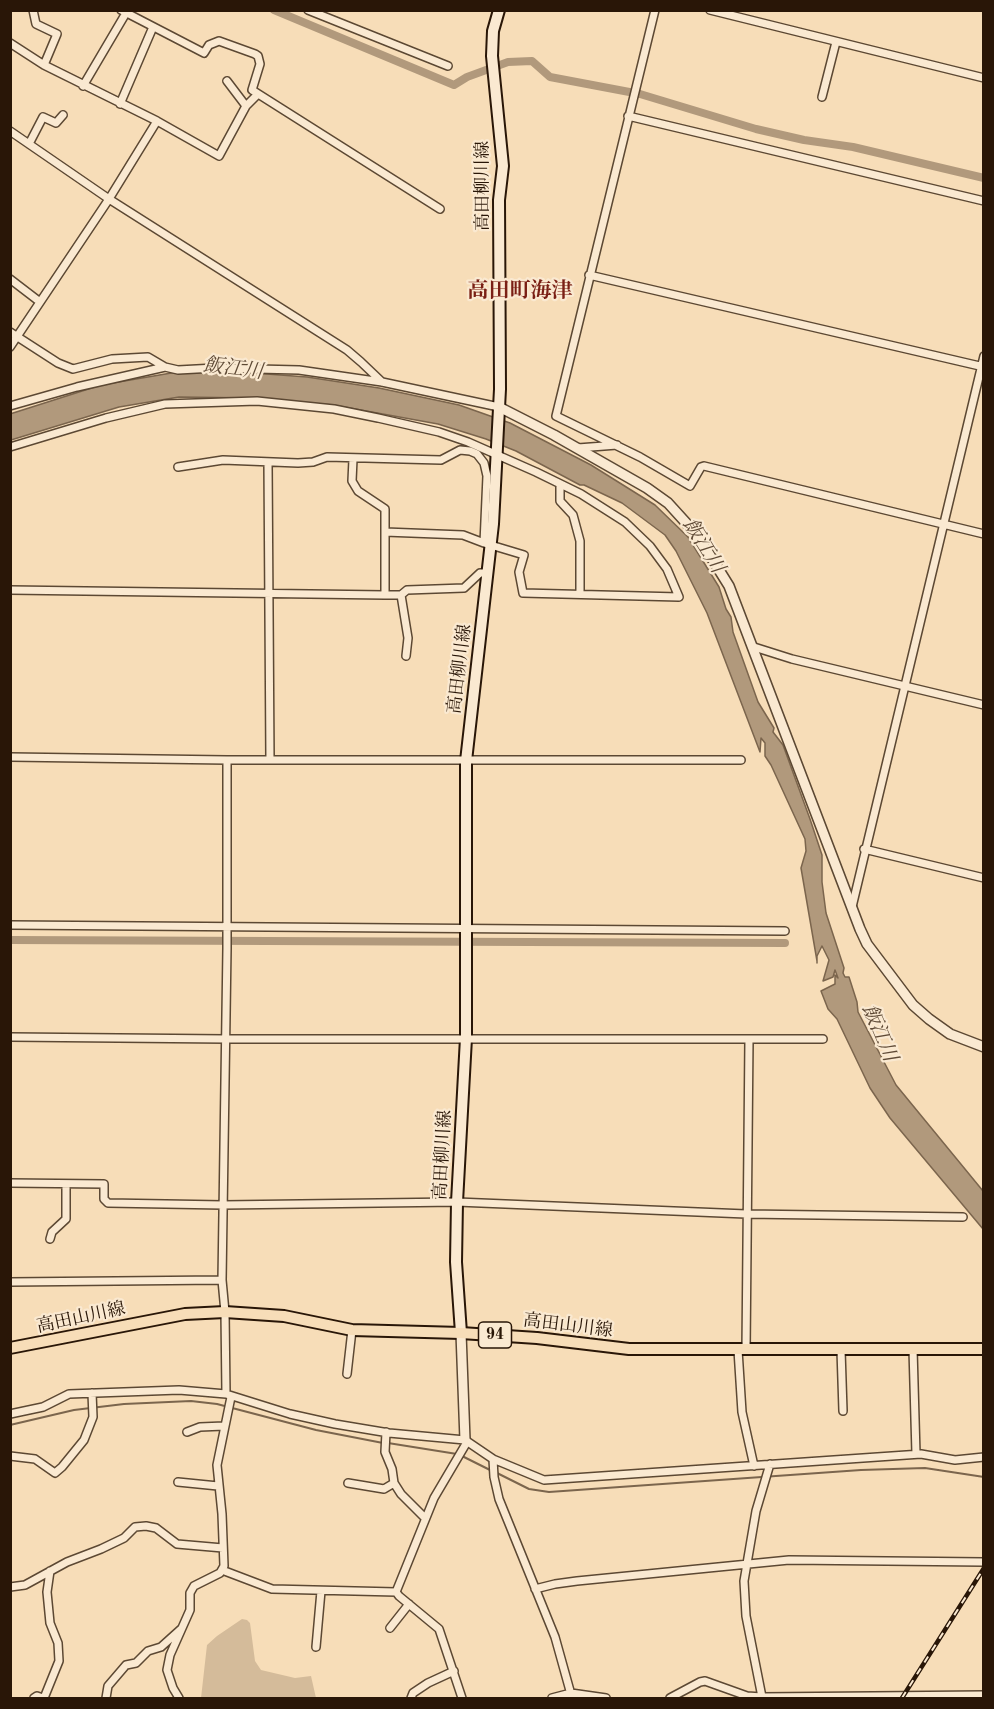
<!DOCTYPE html>
<html>
<head>
<meta charset="utf-8">
<style>
  body { margin:0 }
  #map { position:relative; width:994px; height:1709px; overflow:hidden; background:#f7ddb8; font-family:"Old Standard TT",serif }
  canvas { display:block }
  .frame { position:absolute; inset:0; border:12px solid #291607; pointer-events:none }
</style>
</head>
<body>
<div id="map">
<canvas width="994" height="1709"></canvas>
<div class="frame"></div>
</div>
<script>
const ctx = document.querySelector('canvas').getContext('2d');
ctx.lineJoin = 'round';
function paint(path, color) { ctx.fillStyle = color; ctx.fill(path, 'evenodd'); }
const toPath = rows => new Path2D(rows.map(r => 'M' + r).join(''));
function stroke(path, color, width, dash) { ctx.strokeStyle = color; ctx.lineWidth = width; ctx.lineCap = dash ? 'butt' : 'round'; ctx.setLineDash(dash || []); ctx.stroke(path); }
function write(font, color, halo, rows, align = 'center') {
  ctx.font = font + ' "Old Standard TT","Noto Serif JP",serif'; ctx.lineWidth = 4.5; ctx.setLineDash([]); ctx.textBaseline = 'middle'; ctx.strokeStyle = halo; ctx.fillStyle = color; for (const [text, x, y, turn = 0] of rows) {
    ctx.save(); ctx.translate(x, y); ctx.rotate((+turn || 0) * Math.PI / 180); ctx.textAlign = isNaN(turn) ? turn : align; if (halo) ctx.strokeText(text, 0, 0); ctx.fillText(text, 0, 0); ctx.restore();
  }
}
paint(toPath([
  [242,1619,247,1620,250,1623,255,1661,261,1670,295,1678,311,1676,316,1698,201,1698,207,1645,217,1636]
]), '#d4bb9a');
const water = toPath([
  [177,372,240,372,307,377,379,388,459,405,510,423,591,465,655,505,688,537,719,587,726,609,731,617,733,632,758,702,774,728,773,732,783,745,810,819,822,855,822,882,826,913,844,968,843,973,845,977,849,977,857,1002,858,1012,896,1085,983,1191,983,1229,890,1118,870,1088,837,1019,828,1009,821,991,835,984,835,975,838,978,835,970,833,977,823,981,829,960,822,946,817,956,817,963,817,961,801,868,806,851,805,839,771,765,765,756,765,743,761,738,760,752,707,613,676,551,665,535,622,503,584,485,580,485,516,451,486,439,438,424,333,405,255,398,179,397,119,407,11,440,10,414,101,385,177,372]
]);
paint(water, '#b1997c');
stroke(water, '#7b654d', 1.5);
stroke(toPath([
  [10,1425,74,1410,124,1404,191,1401,217,1404,316,1430,383,1443],
  [388,1443,457,1454],
  [462,1456,492,1471],
  [497,1473,529,1489,549,1492,861,1470,925,1468,984,1477]
]), '#7b654d', 2);
stroke(toPath([
  [274,10,454,85,467,77,508,62,532,61,550,77,640,94,756,129,804,140,853,147,984,178],
  [10,940,785,943]
]), '#b1997c', 8);
const minor = toPath([
  [33,10,36,24,57,34,44,65],
  [121,10,204,53,209,45,219,41,255,54,258,56,260,64,252,90,440,209],
  [308,10,448,66],
  [655,10,556,416,640,457,690,486,701,467,704,466,984,534],
  [710,10,984,78],
  [10,43,44,65,157,121,109,199,10,347],
  [227,81,246,106],
  [83,86,126,13],
  [822,97,836,42],
  [120,104,153,27],
  [628,116,984,201],
  [157,121,219,156,246,106,258,94],
  [10,131,109,199,347,350,361,362,382,382],
  [29,144,43,117,56,123,63,115],
  [589,275,984,367],
  [10,279,40,302],
  [10,332,58,363,73,369,112,359,148,357,165,367,178,370,215,368,299,370,382,382,499,407],
  [10,406,77,387,165,367],
  [10,447,106,418,165,404,257,401,334,409,378,418,439,432,468,442,536,472,581,494,625,522,650,546,667,569,679,597,523,593,519,572,524,555,484,543,463,535,385,532,385,595,10,590],
  [578,448,617,445],
  [353,459,352,481,358,491,385,509,385,532],
  [268,462,270,760],
  [178,467,223,460,298,463,313,462,327,457,441,460,460,450,470,451,477,454,484,463,487,476,484,543],
  [560,484,560,501,573,515,580,541,580,594],
  [385,595,401,595,407,590,464,588,480,573,488,573],
  [401,595,408,638,406,656],
  [754,647,792,659,984,705],
  [10,757,227,760,741,760],
  [864,849,984,878],
  [852,907,984,356],
  [10,925,785,931],
  [10,1037,226,1039,823,1039],
  [10,1183,104,1184,104,1199,108,1203,223,1205,457,1202,746,1214,963,1217],
  [50,1239,52,1232,66,1219,66,1184],
  [10,1282,222,1280],
  [913,1349,916,1454],
  [738,1350,742,1412,754,1466],
  [746,1350,749,1039],
  [841,1350,843,1411],
  [347,1374,352,1330],
  [226,1394,225,1312,222,1280,227,948,227,760],
  [10,1414,43,1407,69,1394,179,1390,226,1394,290,1414,335,1424,389,1433,465,1440,493,1459,544,1480,921,1454,955,1460,984,1457],
  [187,1432,200,1427,224,1426],
  [386,1432,385,1452,392,1469,394,1483,401,1494,425,1518],
  [10,1456,35,1459,55,1473,62,1467,84,1440,93,1417,92,1393],
  [493,1459,494,1477,499,1499,555,1637,572,1698],
  [178,1482,218,1486],
  [348,1483,384,1489,394,1483],
  [222,1570,272,1589,396,1592,399,1596,439,1629,462,1698],
  [10,1587,25,1585,67,1562,101,1549,124,1538,135,1527,146,1526,156,1528,177,1544,223,1548],
  [535,1589,555,1584,577,1581,789,1560,984,1562],
  [396,1592,434,1498,467,1442],
  [390,1628,409,1604],
  [316,1647,321,1591],
  [762,1697,746,1616,744,1581,756,1511,770,1464],
  [34,1698,37,1696,43,1698],
  [44,1698,59,1661,58,1643,50,1623,47,1592,50,1571],
  [106,1698,108,1686,126,1665,136,1663,148,1651,161,1647,181,1629],
  [179,1698,173,1688,167,1670,170,1655,190,1610,190,1593,194,1586,220,1573,224,1566,222,1514,217,1465,231,1397],
  [411,1698,413,1693,428,1683,454,1671],
  [552,1698,571,1693,606,1698],
  [670,1698,700,1682,705,1681,747,1696,762,1697,984,1695]
]);
const tertiary = toPath([
  [499,407,554,435,647,488,668,503,698,536,729,586,860,929,867,944,913,1005,929,1019,950,1034,984,1047],
  [461,1333,465,1440]
]);
const secondary = toPath([
  [461,1333,456,1262,457,1202,466,1038,466,761,493,524,500,389,499,200,503,166,492,56,493,31,499,10]
]);
const primary = toPath([
  [10,1348,185,1314,225,1312,284,1316,352,1330,461,1333,537,1338,629,1349,984,1349]
]);
stroke(minor, '#5c4833', 10);
stroke(tertiary, '#5c4833', 12);
stroke(secondary, '#291607', 14);
stroke(primary, '#291607', 14);
stroke(minor, '#fae9d1', 7);
stroke(tertiary, '#fae9d1', 9);
stroke(secondary, '#fae9d1', 10);
stroke(primary, '#f7ddb8', 10);
const rail = toPath([
  [902,1698,984,1568]
]);
stroke(rail, '#291607', 4.5);
stroke(rail, '#fae9d1', 2, [7]);
for (const [x, y, w] of [
  [495,1335,33]
]) { const box = new Path2D(); box.roundRect(x - w / 2, y - 13, w, 26, 4.5); ctx.fillStyle = '#fae9d1'; ctx.fill(box); stroke(box, '#291607', 1.5); }
write('bold 16px', '#291607', null, [
  ["94",495,1335]
]);
write('18px', '#291607', '#fae9d1', [
  ["高田柳川線",483,186,-90],
  ["高田柳川線",460,669,-83],
  ["高田柳川線",443,1155,-87],
  ["高田山川線",81,1318,-12],
  ["高田山川線",568,1326,7]
]);
write('italic 20px', '#5f4a36', '#fae9d1', [
  ["飯江川",233,369,7],
  ["飯江川",703,546,58],
  ["飯江川",879,1033,67]
]);
write('bold 21px', '#7a1f14', '#fae9d1', [
  ["高田町海津",520,291]
]);
</script>
</body>
</html>
